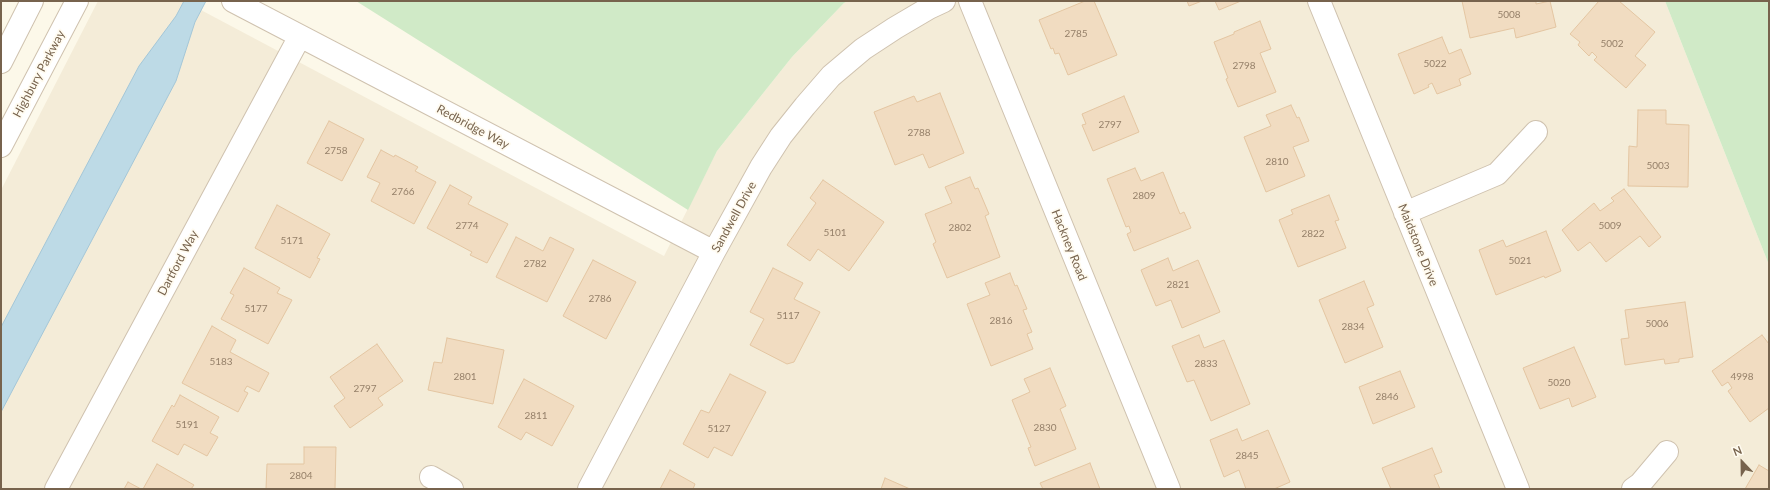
<!DOCTYPE html>
<html>
<head>
<meta charset="utf-8">
<style>
  body { margin:0 }
  #map { position:relative; width:1770px; height:490px; overflow:hidden; background:#fcf8e9; font-family:Lato,sans-serif }
  canvas { display:block }
  .frame { position:absolute; inset:0; border:2px solid #77634d; pointer-events:none }
  .north { position:absolute; left:1722px; top:442px; width:40px; height:40px; -webkit-text-stroke:3px #fffbf0; paint-order:stroke; rotate:338deg; font-size:11px; font-weight:700; line-height:16px; text-align:center; color:#77634d }
  .north::after { content:''; display:block; margin:auto; width:14px; height:18px; background:#77634d; clip-path:polygon(50% 0,100% 100%,50% 72%,0 100%) }
</style>
</head>
<body>
<div id="map">
<canvas width="1770" height="490"></canvas>
<div class="frame"></div>
<div class="north">N</div>
</div>
<script>
const ctx = document.querySelector('canvas').getContext('2d');
ctx.lineJoin = 'round';
function paint(path, color) { ctx.fillStyle = color; ctx.fill(path, 'evenodd'); }
const toPath = rows => new Path2D(rows.map(r => 'M' + r).join(''));
function stroke(path, color, width, dash) { ctx.strokeStyle = color; ctx.lineWidth = width; ctx.lineCap = dash ? 'butt' : 'round'; ctx.setLineDash(dash || []); ctx.stroke(path); }
function write(font, color, halo, rows, align = 'center') {
  ctx.font = font + ' Lato,sans-serif'; ctx.lineWidth = 3.5; ctx.setLineDash([]); ctx.textBaseline = 'middle'; ctx.strokeStyle = halo; ctx.fillStyle = color; for (const [text, x, y, turn = 0] of rows) {
    ctx.save(); ctx.translate(x, y); ctx.rotate((+turn || 0) * Math.PI / 180); ctx.textAlign = isNaN(turn) ? turn : align; if (halo) ctx.strokeText(text, 0, 0); ctx.fillText(text, 0, 0); ctx.restore();
  }
}
paint(toPath([
  [98,1,184,1,664,256,717,151,792,57,844,3,848,1,1665,1,1769,265,1769,489,1,489,1,190]
]), '#f4ecd8');
paint(toPath([
  [356,1,848,1,844,3,792,57,717,151,688,210],
  [1665,1,1769,1,1769,265]
]), '#d0eac7');
const water = toPath([
  [184,1,206,1,195,22,176,81,1,412,1,327,139,66,176,16,184,1]
]);
paint(water, '#bddae6');
stroke(water, '#a4c7d8', 1);
const building = toPath([
  [1085,1,1094,1,1117,55,1068,75,1059,53,1055,54,1053,48,1051,49,1039,20,1085,1],
  [1187,1,1202,1,1189,6,1187,1],
  [1215,1,1241,1,1219,10,1215,1],
  [1462,1,1536,1,1536,4,1550,1,1556,27,1516,38,1514,28,1470,38,1462,1],
  [1599,1,1619,1,1655,32,1635,56,1646,65,1626,88,1594,60,1597,57,1592,52,1589,56,1578,45,1580,42,1570,34,1599,1],
  [1260,21,1271,49,1260,53,1276,92,1238,107,1226,79,1228,78,1214,42,1234,34,1234,32,1260,21],
  [1442,37,1449,54,1461,49,1471,74,1459,79,1461,85,1437,94,1432,83,1428,85,1429,87,1414,94,1398,54,1442,37],
  [940,93,964,153,929,168,923,154,895,165,874,112,914,96,917,102,940,93],
  [1124,96,1139,132,1093,151,1082,125,1086,124,1082,114,1124,96],
  [1291,105,1297,118,1299,117,1309,141,1293,147,1305,176,1266,192,1244,137,1271,126,1266,115,1291,105],
  [1638,110,1666,110,1666,124,1689,125,1688,187,1628,186,1629,146,1637,147,1638,110],
  [329,121,364,139,342,181,307,163,329,121],
  [381,150,394,157,395,155,418,167,415,171,436,182,414,224,371,201,380,183,367,177,381,150],
  [1135,168,1141,181,1163,172,1180,214,1184,212,1191,228,1134,251,1127,234,1131,232,1129,226,1126,227,1107,179,1135,168],
  [970,177,975,189,978,188,989,214,985,216,1000,257,947,278,933,244,936,242,925,214,952,203,945,187,970,177],
  [823,180,884,222,849,271,818,249,810,261,787,245,816,203,810,198,823,180],
  [450,185,472,197,468,204,508,224,487,263,470,255,472,252,427,228,450,185],
  [1624,189,1661,237,1649,247,1640,236,1606,262,1590,242,1578,251,1562,230,1594,203,1600,211,1614,201,1611,198,1624,189],
  [1329,195,1339,220,1335,221,1346,248,1298,267,1279,220,1293,214,1291,210,1329,195],
  [277,205,330,234,317,258,320,259,310,278,255,248,277,205],
  [1546,231,1561,271,1545,278,1544,276,1496,295,1479,250,1503,240,1506,247,1546,231],
  [516,237,543,251,550,237,574,249,547,302,496,277,516,237],
  [1168,258,1173,271,1198,260,1220,312,1182,328,1171,300,1156,306,1141,270,1168,258],
  [593,260,636,282,606,339,563,316,593,260],
  [244,268,280,288,277,293,292,300,268,344,221,319,234,295,230,293,244,268],
  [773,268,803,283,794,299,820,312,794,362,787,364,750,345,764,319,750,312,773,268],
  [1010,273,1015,286,1017,285,1027,309,1023,310,1032,332,1027,334,1033,349,991,366,967,304,990,295,985,283,1010,273],
  [1364,281,1374,305,1367,308,1383,347,1345,363,1319,300,1364,281],
  [1685,302,1693,357,1679,359,1679,362,1665,364,1664,359,1625,365,1621,339,1629,338,1625,310,1685,302],
  [212,326,236,340,230,352,269,373,259,392,247,386,244,391,248,393,238,412,182,383,212,326],
  [1199,335,1204,348,1224,340,1250,404,1211,421,1194,380,1187,382,1172,346,1199,335],
  [1762,335,1769,344,1769,408,1750,422,1728,391,1732,388,1728,382,1722,386,1712,371,1762,335],
  [447,338,504,350,493,404,428,390,434,362,442,363,447,338],
  [377,344,403,381,378,398,383,405,350,428,334,406,345,398,330,377,377,344],
  [1574,347,1596,397,1572,407,1569,398,1540,409,1523,368,1574,347],
  [1050,368,1066,406,1060,409,1076,449,1035,466,1028,448,1031,447,1012,400,1030,392,1024,379,1050,368],
  [1400,371,1415,407,1373,424,1359,387,1400,371],
  [730,374,766,392,732,456,714,447,708,458,683,444,701,410,709,413,730,374],
  [524,379,574,406,552,446,526,432,521,440,498,427,524,379],
  [180,395,219,417,210,433,218,437,207,456,184,444,178,455,152,441,172,405,174,407,180,395],
  [1237,429,1242,441,1268,430,1290,482,1274,489,1246,489,1239,470,1224,477,1210,440,1237,429],
  [304,447,336,447,335,489,266,489,267,464,304,464,304,447],
  [1432,448,1442,472,1434,475,1440,489,1391,489,1382,468,1432,448],
  [1090,463,1100,489,1043,489,1040,483,1090,463],
  [157,464,194,485,191,489,143,489,157,464],
  [1759,465,1769,471,1769,489,1745,489,1759,465],
  [670,470,695,484,693,489,660,489,670,470],
  [885,478,910,489,881,489,885,478],
  [128,482,141,489,124,489,128,482]
]);
paint(building, '#f1dcc1');
stroke(building, '#e4c6a2', 1);
const street = toPath([
  [233,1,714,252],
  [970,1,1169,489],
  [1319,1,1518,489],
  [1,62,32,1],
  [1,146,77,1],
  [1405,213,1497,174,1536,132],
  [431,477,452,489],
  [56,489,300,36],
  [589,489,714,252,761,167,781,136,805,106,831,76,863,49,895,28,929,8,944,1],
  [1633,489,1640,484,1667,452]
]);
stroke(street, '#cfc2af', 24);
stroke(street, '#fff', 22);
write('10px', '#96816a', null, [
  ["5008",1509,15],
  ["2785",1076,34],
  ["5002",1612,44],
  ["5022",1435,64],
  ["2798",1244,66],
  ["2797",1110,125],
  ["2788",919,133],
  ["2758",336,151],
  ["2810",1277,162],
  ["5003",1658,166],
  ["2766",403,192],
  ["2809",1144,196],
  ["2774",467,226],
  ["5009",1610,226],
  ["2802",960,228],
  ["5101",835,233],
  ["2822",1313,234],
  ["5171",292,241],
  ["5021",1520,261],
  ["2782",535,264],
  ["2821",1178,285],
  ["2786",600,299],
  ["5177",256,309],
  ["5117",788,316],
  ["2816",1001,321],
  ["5006",1657,324],
  ["2834",1353,327],
  ["5183",221,362],
  ["2833",1206,364],
  ["2801",465,377],
  ["4998",1742,377],
  ["5020",1559,383],
  ["2797",365,389],
  ["2846",1387,397],
  ["2811",536,416],
  ["5191",187,425],
  ["2830",1045,428],
  ["5127",719,429],
  ["2845",1247,456],
  ["2804",301,476]
]);
write('12px', '#77634d', '#fffbf0', [
  ["Highbury Parkway",39,74,-62],
  ["Redbridge Way",473,127,28],
  ["Sandwell Drive",734,217,-61],
  ["Hackney Road",1069,245,68],
  ["Maidstone Drive",1418,245,68],
  ["Dartford Way",178,263,-62]
]);
</script>
</body>
</html>
